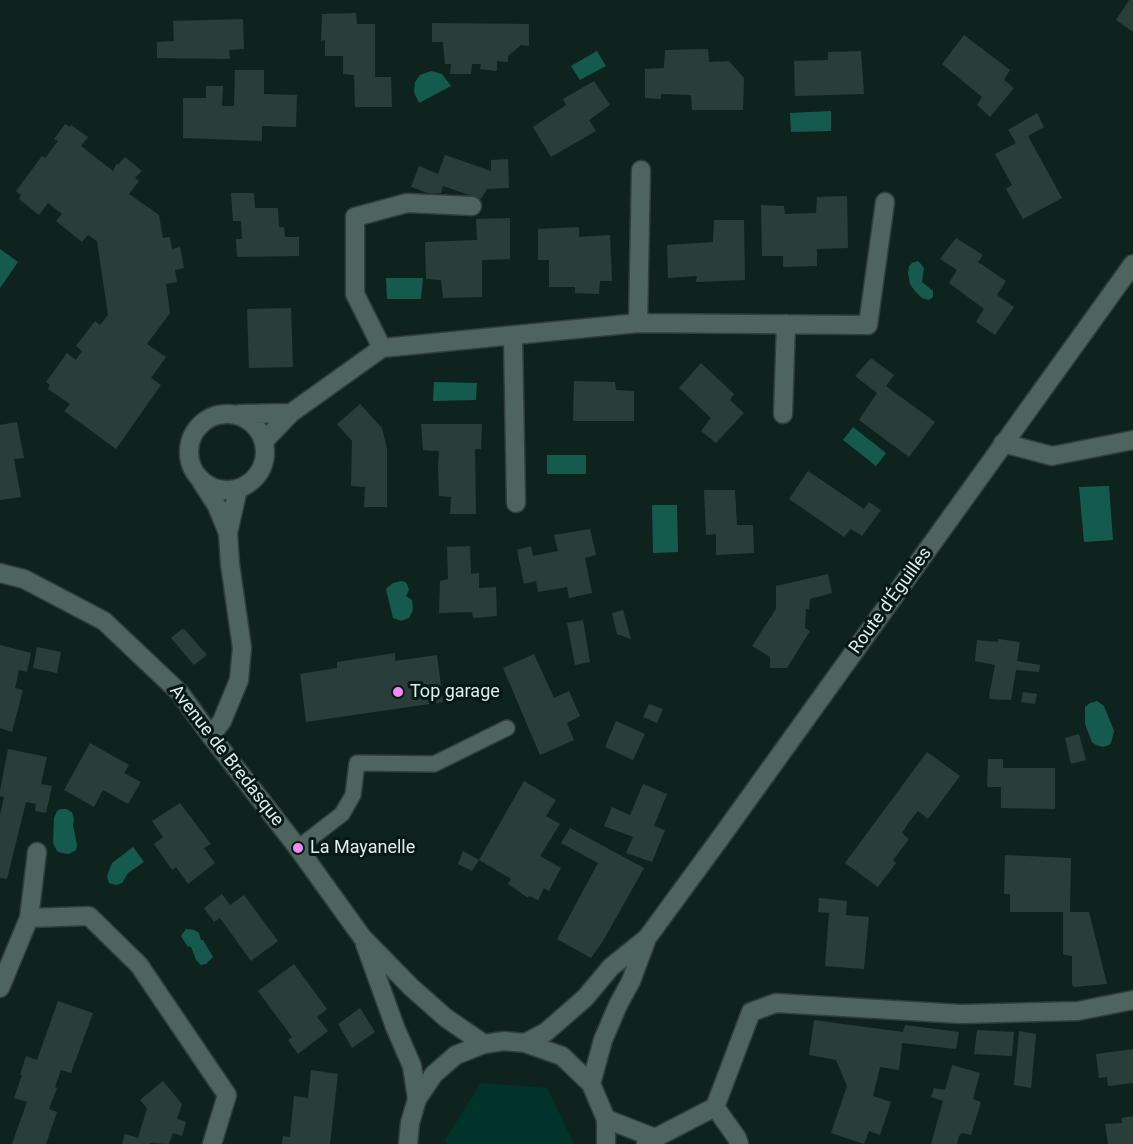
<!DOCTYPE html>
<html>
<head>
<meta charset="utf-8">
<style>
  body { margin:0 }
  canvas { display:block; background:#0e231e }
</style>
</head>
<body>
<canvas width="1133" height="1144"></canvas>
<script>
const ctx = document.querySelector('canvas').getContext('2d');
ctx.lineJoin = 'round';
function paint(path, color) { ctx.fillStyle = color; ctx.fill(path, 'evenodd'); }
const toPath = rows => new Path2D(rows.map(r => 'M' + r).join(''));
function stroke(path, color, width, dash) { ctx.strokeStyle = color; ctx.lineWidth = width; ctx.lineCap = dash ? 'butt' : 'round'; ctx.setLineDash(dash || []); ctx.stroke(path); }
function write(font, color, halo, rows, align = 'center') {
  ctx.font = font + ' Roboto,sans-serif'; ctx.lineWidth = 6; ctx.setLineDash([]); ctx.textBaseline = 'middle'; ctx.strokeStyle = halo; ctx.fillStyle = color; for (const [text, x, y, turn = 0] of rows) {
    ctx.save(); ctx.translate(x, y); ctx.rotate((+turn || 0) * Math.PI / 180); ctx.textAlign = isNaN(turn) ? turn : align; if (halo) ctx.strokeText(text, 0, 0); ctx.fillText(text, 0, 0); ctx.restore();
  }
}
paint(toPath([
  [481,1083,547,1088,574,1144,447,1144,445,1140]
]), '#003329');
paint(toPath([
  [597,51,606,66,580,80,571,66],
  [431,71,442,74,451,86,419,103,414,92,415,82,420,75],
  [831,111,831,131,791,132,790,113],
  [0,249,18,262,0,288],
  [918,261,920,263,924,268,922,282,933,291,933,297,929,300,922,298,914,290,910,284,908,273,909,266,912,263],
  [386,278,423,278,421,299,387,299],
  [434,382,477,383,476,400,433,401],
  [853,427,886,453,876,466,843,440],
  [547,455,586,455,586,474,547,474],
  [1109,486,1113,540,1084,542,1079,487],
  [652,505,677,505,678,552,653,553],
  [401,581,405,582,407,584,409,590,406,596,412,600,413,610,409,618,401,621,393,618,386,589,393,583],
  [1097,701,1104,706,1114,731,1111,743,1109,745,1103,747,1096,745,1092,742,1085,724,1085,707,1090,703],
  [61,809,66,809,72,812,74,819,73,825,77,845,76,850,69,854,62,853,57,851,53,843,54,818,57,811],
  [133,847,144,862,128,873,122,883,116,885,109,883,107,876,112,863],
  [186,929,194,930,199,933,201,940,203,940,213,957,206,964,201,965,196,960,192,949,190,946,188,947,181,936]
]), '#145b4d');
paint(toPath([
  [1129,0,1133,0,1133,32,1116,20],
  [356,13,357,24,375,24,375,77,391,77,392,107,355,107,354,75,343,74,343,56,325,56,325,40,321,41,322,14],
  [243,19,244,49,229,50,230,59,157,58,157,42,174,41,173,21],
  [432,23,529,24,529,46,521,45,508,56,508,62,497,61,497,71,480,69,481,64,472,64,471,74,450,74,451,64,445,64,443,42,432,42],
  [964,35,1010,70,1004,80,1014,88,990,117,977,105,982,97,942,64],
  [708,49,709,62,729,61,744,78,743,110,692,110,691,95,661,94,661,99,645,98,645,69,664,68,665,50],
  [861,51,864,94,795,96,794,61,828,60,828,52],
  [235,70,264,70,264,94,297,95,296,127,262,126,262,141,183,138,183,98,206,98,206,86,223,86,222,106,234,106],
  [594,81,610,105,589,120,596,131,551,157,533,127,566,105,563,99],
  [1037,113,1044,127,1028,136,1062,198,1023,219,1006,189,1012,185,995,154,1016,143,1008,130],
  [65,124,70,127,71,125,88,137,81,146,113,171,117,163,118,165,125,157,142,171,135,178,139,181,129,194,159,215,163,238,170,237,172,249,180,247,184,268,175,270,177,282,166,284,170,313,147,344,166,357,151,378,161,385,116,449,64,411,70,404,48,389,50,385,46,382,67,353,76,360,82,351,76,346,95,321,100,325,108,315,97,241,88,235,82,242,56,221,62,214,48,203,39,215,19,199,21,195,16,191,42,156,45,158,58,141,54,139],
  [445,155,491,171,491,160,508,159,509,188,487,189,481,199,443,186,441,193,431,194,411,187,419,166,438,174],
  [231,193,254,193,255,208,278,208,279,227,284,227,285,237,299,237,299,256,237,257,236,239,242,239,241,221,233,221],
  [847,196,848,248,817,249,817,266,783,267,783,256,762,256,761,205,784,206,785,214,816,213,817,197],
  [510,218,510,259,482,260,482,297,443,298,441,280,426,279,425,242,477,240,476,219],
  [714,220,744,220,745,280,696,282,697,276,668,278,667,245,713,242],
  [579,227,579,237,610,235,612,281,600,281,599,294,575,293,575,287,549,287,549,260,538,260,538,229],
  [956,238,983,255,978,262,1006,281,997,295,1014,307,995,335,976,322,984,309,949,283,957,270,940,259],
  [291,308,293,367,249,368,247,309],
  [871,358,894,375,886,386,935,422,909,457,859,420,877,393,855,376],
  [701,363,734,394,730,400,744,413,716,443,701,431,711,418,679,388],
  [574,381,615,382,616,390,634,391,634,421,573,421],
  [360,404,382,428,387,449,387,507,364,507,365,487,351,486,352,441,337,424],
  [17,422,24,458,14,459,21,497,0,500,0,425],
  [421,424,482,424,481,449,475,449,476,514,450,514,451,497,439,496,438,467,439,451,423,450],
  [808,471,864,509,869,502,881,510,862,536,851,529,844,537,789,499],
  [704,490,735,490,737,525,753,525,754,553,716,555,716,534,706,535],
  [590,529,596,555,585,558,592,593,569,598,567,587,538,592,536,581,524,584,517,550,531,546,533,556,558,551,554,535],
  [470,546,471,574,479,573,479,588,496,587,497,616,473,618,472,612,439,613,440,581,448,579,447,547],
  [828,574,832,593,810,599,809,609,806,609,805,628,810,631,787,668,770,668,770,657,752,646,776,609,776,586],
  [623,610,631,639,617,634,612,613],
  [583,620,590,662,575,665,567,623],
  [182,629,185,630,207,655,194,665,171,638],
  [998,639,1020,642,1017,661,1040,665,1039,672,1016,670,1011,700,990,699,989,696,995,665,975,661,977,640,998,642],
  [0,645,31,653,27,672,19,670,15,688,23,690,12,732,0,728],
  [37,647,61,652,57,673,33,668],
  [395,653,395,661,437,655,443,702,306,722,300,674,337,668,337,662],
  [534,654,554,698,569,691,580,716,567,723,574,740,540,755,503,668],
  [1023,692,1037,694,1035,704,1021,702],
  [649,704,663,709,657,723,643,717],
  [616,721,645,734,633,760,605,747],
  [1079,734,1086,760,1071,764,1065,738],
  [90,743,129,765,124,773,141,782,128,804,103,790,94,807,64,790],
  [8,749,47,757,41,784,52,786,46,813,35,811,36,804,26,802,7,879,0,878,0,815,4,797,0,796,0,791],
  [927,752,960,776,928,819,918,811,909,822,902,833,909,839,893,860,896,863,878,887,845,863],
  [988,759,1003,759,1003,768,1055,768,1055,809,1001,808,1001,787,987,787],
  [524,781,556,800,546,816,560,824,540,856,561,868,549,891,544,888,538,900,529,896,528,898,508,884,511,879,479,860,472,871,458,864,463,851,479,860],
  [643,784,667,794,654,826,665,830,652,862,626,853,633,837,604,826,612,807,630,815],
  [180,803,211,844,204,848,215,863,188,884,176,867,172,870,154,844,163,837,152,821],
  [570,828,644,868,603,941,591,958,557,939,598,863,561,843],
  [1005,855,1071,858,1070,912,1089,912,1107,984,1074,987,1072,984,1072,956,1065,955,1063,954,1063,912,1010,912,1010,894,1004,894],
  [222,894,230,905,244,895,278,941,251,961,220,918,214,922,204,908],
  [819,898,847,901,846,915,869,917,864,969,825,966,829,913,818,912],
  [294,964,327,1009,317,1017,328,1031,298,1054,288,1040,292,1037,258,991],
  [58,1001,93,1013,71,1073,61,1070,55,1087,57,1088,49,1109,57,1112,46,1144,12,1144,27,1102,14,1098,22,1075,20,1075,26,1056,37,1060],
  [360,1008,375,1032,352,1048,338,1024],
  [814,1020,903,1032,905,1025,959,1032,956,1049,902,1043,899,1070,880,1067,873,1096,891,1102,880,1135,869,1131,864,1144,831,1133,847,1086,836,1060,809,1055],
  [977,1030,1014,1032,1012,1056,974,1054],
  [1019,1031,1036,1034,1031,1088,1014,1085],
  [1133,1049,1133,1083,1108,1086,1107,1077,1099,1078,1096,1054],
  [952,1065,980,1073,973,1099,981,1102,971,1135,962,1133,959,1136,957,1144,931,1144,943,1101,931,1097,934,1088,945,1090],
  [311,1070,338,1074,330,1144,282,1144,283,1136,290,1137,294,1096,308,1098],
  [163,1081,182,1104,177,1119,186,1122,182,1136,173,1133,169,1144,150,1143,150,1144,122,1144,125,1134,138,1138,147,1108,140,1100],
  [1133,1116,1133,1144,1108,1144,1105,1124,1122,1123,1121,1118]
]), '#293e38');
const lane = toPath([
  [298,848,342,814,353,795,357,763,434,764,507,728]
]);
const street = toPath([
  [638,323,641,170],
  [513,336,516,503],
  [382,348,355,294,355,217,407,203,472,206],
  '189 452a38 38 0 1 1 76 0a38 38 0 1 1-76 0Z',
  [239,414,291,413],
  [783,414,786,324],
  [264,441,291,413,382,348,638,323,868,325,885,202],
  [1003,443,1052,456,1133,440],
  [201,481,217,506,228,533],
  [211,736,222,721,239,680,242,648,230,564,228,533,238,489],
  [29,918,89,916,139,965,227,1095,212,1144],
  [0,988,29,918,37,852],
  [715,1107,737,1138,739,1144],
  [606,1119,655,1138,646,1143],
  [655,1138,715,1107,751,1012,776,1003,961,1014,1078,1011,1133,1000]
]);
const secondary = toPath([
  [0,573,24,579,104,621,180,693,211,736,298,848,362,937,411,987,446,1018,484,1044],
  [365,944,395,1027,412,1066,417,1099],
  [525,1043,546,1032,585,998,611,967,647,938,721,837,1133,264],
  [591,1084,603,1040,618,1005,631,981,647,938],
  [408,1144,410,1123,417,1099,434,1074,456,1055,484,1044,504,1041,525,1043,562,1056,591,1084,606,1119,606,1144]
]);
stroke(lane, '#313e3a', 18);
stroke(street, '#313e3a', 21);
stroke(secondary, '#313e3a', 21);
stroke(lane, '#4e645e', 15);
stroke(street, '#4e645e', 18);
stroke(secondary, '#4e645e', 18);
for (const [x, y, r, color] of [
  [398,692,6,"#f18af4"],
  [298,848,6,"#f18af4"]
]) { const dot = new Path2D(); dot.arc(x, y, r, 0, 2 * Math.PI); ctx.fillStyle = color; ctx.fill(dot); stroke(dot, '#051915', 2); }
write('18px', '#e0ede9', '#051915', [
  ["Route d'Éguilles",891,601,-54],
  ["Avenue de Bredasque",226,756,52]
]);
write('18px', '#e0ede9', '#051915', [
  ["Top garage",410,692],
  ["La Mayanelle",310,848]
], 'left');
</script>
</body>
</html>
